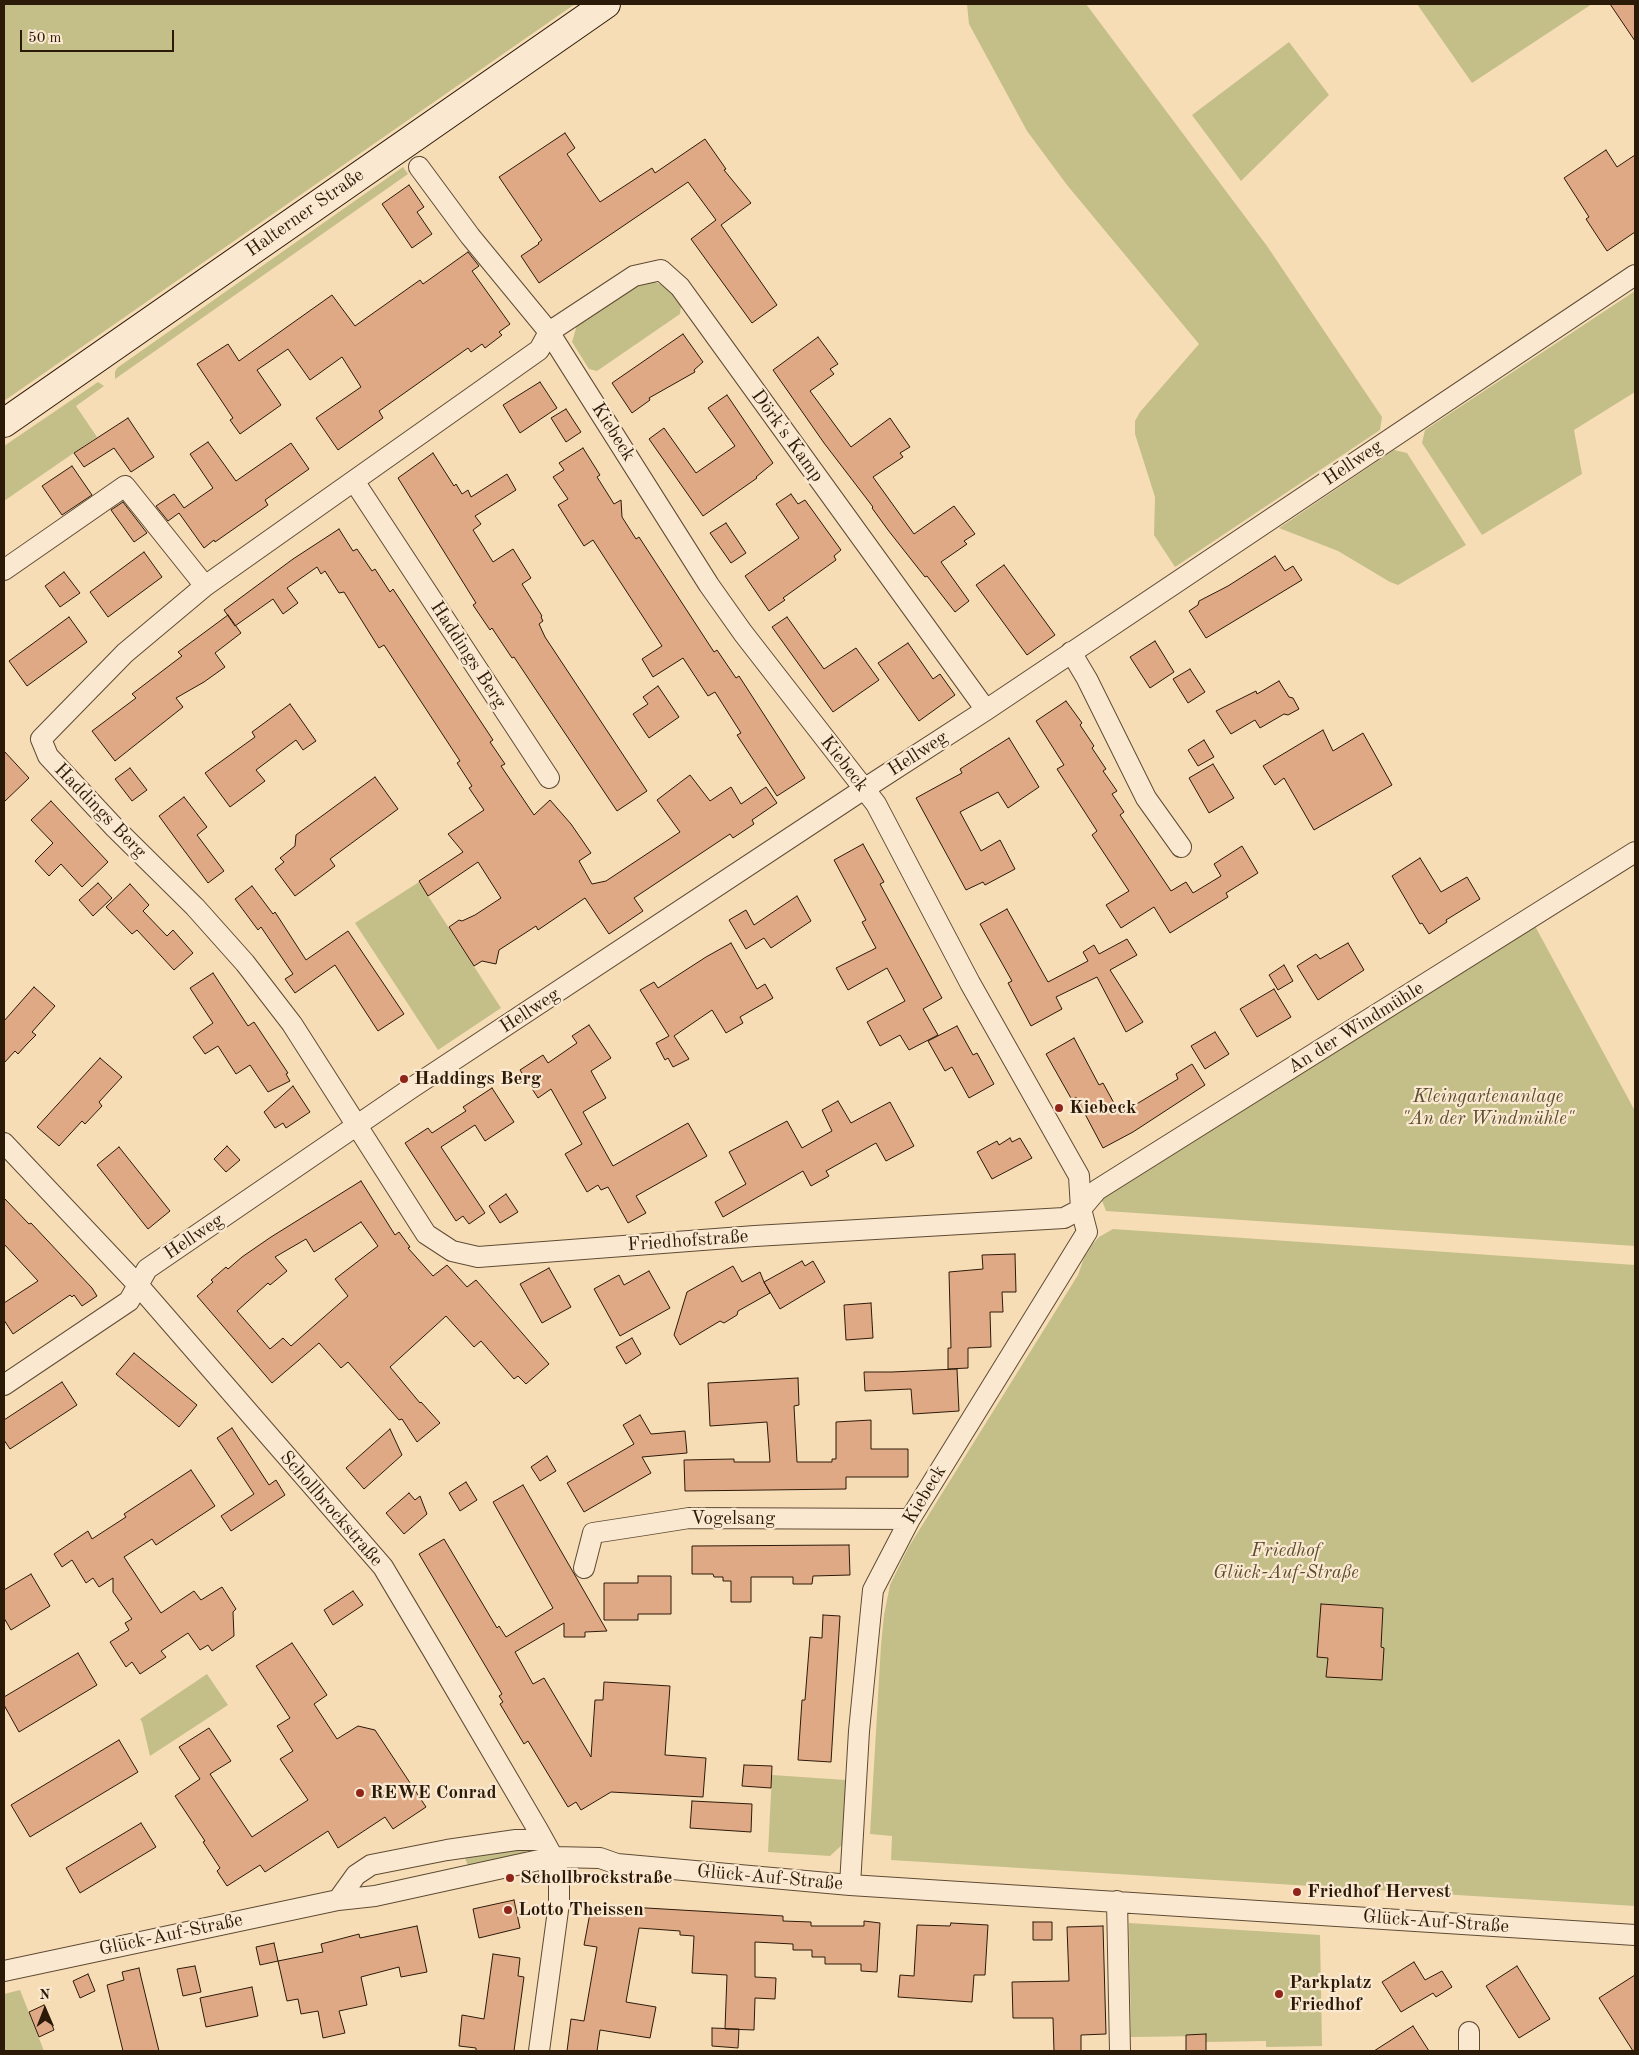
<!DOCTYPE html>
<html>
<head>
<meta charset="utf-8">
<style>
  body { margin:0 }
  #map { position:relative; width:1639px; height:2055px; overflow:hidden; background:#f7ddb6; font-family:"Old Standard TT",serif }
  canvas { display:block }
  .frame { position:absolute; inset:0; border:5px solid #2c1a09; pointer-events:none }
  .north { position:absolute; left:20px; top:1985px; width:50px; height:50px; -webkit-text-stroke:4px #fae9d0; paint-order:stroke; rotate:359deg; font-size:14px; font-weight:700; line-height:20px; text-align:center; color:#2c1a09 }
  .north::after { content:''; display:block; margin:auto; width:18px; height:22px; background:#2c1a09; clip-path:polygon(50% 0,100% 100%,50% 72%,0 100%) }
  .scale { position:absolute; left:20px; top:30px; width:154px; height:22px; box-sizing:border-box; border:2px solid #2c1a09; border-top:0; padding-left:6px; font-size:15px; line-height:18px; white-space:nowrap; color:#2c1a09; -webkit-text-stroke:4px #fae9d0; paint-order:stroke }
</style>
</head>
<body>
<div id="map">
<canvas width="1639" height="2055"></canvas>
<div class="frame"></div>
<div class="north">N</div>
<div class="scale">50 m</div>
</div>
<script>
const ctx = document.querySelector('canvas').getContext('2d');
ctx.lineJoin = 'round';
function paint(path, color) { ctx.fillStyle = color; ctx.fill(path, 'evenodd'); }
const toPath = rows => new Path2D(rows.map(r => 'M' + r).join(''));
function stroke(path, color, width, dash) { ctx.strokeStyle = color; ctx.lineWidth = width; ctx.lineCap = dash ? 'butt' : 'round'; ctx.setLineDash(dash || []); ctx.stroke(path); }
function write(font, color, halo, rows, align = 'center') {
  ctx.font = font + ' "Old Standard TT",serif'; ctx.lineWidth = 4.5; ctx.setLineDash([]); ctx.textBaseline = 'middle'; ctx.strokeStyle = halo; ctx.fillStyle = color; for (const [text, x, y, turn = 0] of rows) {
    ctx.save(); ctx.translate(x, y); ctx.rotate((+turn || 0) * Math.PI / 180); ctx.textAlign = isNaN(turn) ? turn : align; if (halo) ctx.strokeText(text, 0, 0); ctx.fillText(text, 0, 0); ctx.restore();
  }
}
paint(toPath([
  [4,4,575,4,4,401],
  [967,4,1086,4,1267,246,1382,417,1380,430,1175,567,1154,535,1155,497,1135,434,1135,421,1140,412,1199,344,1067,185,1027,131,969,24],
  [1417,4,1592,4,1472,83],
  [1289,42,1329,95,1241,181,1192,115],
  [403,167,408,174,115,379,115,372,117,368],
  [653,281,664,286,673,294,681,306,680,314,597,371,589,369,572,342,577,325,629,287],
  [1635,291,1635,392,1574,430,1582,474,1482,535,1422,443,1425,430],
  [98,382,104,386,76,406,97,437,4,501,4,446],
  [1394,450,1407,453,1466,545,1398,585,1390,582,1338,551,1279,528],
  [419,882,501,1008,438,1050,355,923],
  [1535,926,1635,1111,1635,1246,1106,1211,1101,1198],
  [1113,1229,1635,1265,1635,1906,891,1860,892,1836,870,1834,881,1645,884,1615,890,1585,908,1548,1078,1275,1084,1258,1092,1245,1099,1237],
  [207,1674,228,1705,150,1756,142,1722,140,1719],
  [772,1775,846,1780,843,1844,830,1856,768,1852],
  [523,1845,526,1852,522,1857,468,1866,465,1858,468,1850],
  [1129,1923,1320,1935,1322,2046,1266,2047,1266,2041,1206,2042,1206,2036,1131,2037],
  [20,1990,44,2051,4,2051,4,1994]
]), '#c4bf89');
const building = toPath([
  [1610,4,1635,4,1635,41,1610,4],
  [565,133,575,148,567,154,600,202,652,168,655,173,705,139,726,169,724,170,751,203,721,225,777,305,752,323,691,239,716,220,688,182,539,283,521,256,539,244,538,243,542,240,499,177,565,133],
  [1606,150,1617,167,1635,155,1635,232,1607,251,1586,219,1589,217,1564,178,1606,150],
  [409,185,424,207,417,212,432,234,412,248,382,204,409,185],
  [468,252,479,266,472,271,510,324,499,332,502,335,485,348,482,344,471,352,468,348,379,411,383,418,338,450,316,418,361,387,342,357,310,380,288,349,257,370,281,405,240,434,230,420,233,418,197,364,228,344,239,361,332,295,355,326,420,280,423,284,468,252],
  [683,334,703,362,694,370,695,372,649,398,650,400,632,413,612,383,683,334],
  [818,337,838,364,830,369,834,374,810,391,851,447,890,418,910,447,900,453,903,457,873,477,914,534,954,506,975,534,964,541,967,544,941,562,969,601,955,612,927,576,925,577,888,530,872,508,873,507,824,443,773,370,818,337],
  [540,382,557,408,520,433,503,405,540,382],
  [727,395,773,463,756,477,757,478,703,516,649,439,664,428,696,473,735,446,708,408,727,395],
  [566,409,581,432,566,442,551,418,566,409],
  [128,418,154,457,131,472,114,448,84,467,74,453,128,418],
  [208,442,236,481,291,443,309,469,265,500,268,505,215,542,214,540,204,548,179,513,168,521,156,506,174,494,184,508,213,488,190,454,208,442],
  [583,448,600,475,597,477,614,504,621,500,622,517,636,539,639,537,714,652,717,650,736,678,739,676,805,778,777,796,737,735,741,733,715,692,708,696,683,658,653,677,642,659,662,646,593,540,584,546,558,505,568,499,553,477,564,470,559,463,583,448],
  [433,453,454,486,456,484,462,494,468,490,471,497,507,474,516,490,475,516,481,524,473,530,493,562,513,549,531,578,522,584,542,616,541,617,543,621,539,624,545,637,647,791,617,811,514,657,512,658,492,628,490,630,473,605,476,603,398,478,433,453],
  [72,466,92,495,62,515,42,486,72,466],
  [791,494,798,504,805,500,841,550,834,556,836,560,783,598,785,600,769,611,745,576,799,538,776,504,791,494],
  [123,502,147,533,134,542,111,510,123,502],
  [726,523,746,553,731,563,710,533,726,523],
  [339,529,353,551,357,549,372,571,375,569,390,592,393,589,493,740,490,742,505,764,501,766,534,815,550,800,571,824,591,853,579,861,592,884,606,881,680,832,657,800,690,775,710,801,731,787,741,804,766,787,777,803,752,820,754,824,733,838,730,834,634,898,643,911,609,934,585,898,538,930,536,926,499,950,496,964,482,961,474,966,449,927,459,920,462,921,475,915,501,898,478,862,428,896,419,881,463,852,448,834,484,810,469,788,472,786,457,763,460,761,384,645,379,648,344,592,339,593,325,571,321,574,317,567,287,588,298,603,283,614,273,599,235,626,224,610,293,559,339,529],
  [144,552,162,577,108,617,90,592,144,552],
  [1275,556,1285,571,1293,566,1302,580,1206,638,1189,611,1198,605,1199,601,1228,586,1275,556],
  [1004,565,1055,635,1027,655,976,585,1004,565],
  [64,572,80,593,60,607,45,586,64,572],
  [228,615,241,633,215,653,225,667,204,682,176,698,183,707,115,761,92,731,136,698,132,694,182,656,178,652,228,615],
  [69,617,87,642,27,686,9,661,69,617],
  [787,617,824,669,856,648,879,680,833,712,772,627,787,617],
  [1155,641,1174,672,1150,688,1130,657,1155,641],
  [908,643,933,679,940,674,955,695,919,721,878,663,908,643],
  [1190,669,1205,692,1188,703,1173,679,1190,669],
  [1279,681,1289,697,1293,698,1299,709,1288,715,1284,714,1260,728,1255,720,1231,734,1216,711,1256,691,1257,694,1279,681],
  [658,686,679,717,649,738,633,714,648,704,643,697,658,686],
  [1066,701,1082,723,1080,725,1094,746,1092,748,1106,769,1103,771,1117,791,1112,794,1124,812,1120,815,1171,891,1186,882,1193,893,1221,876,1214,864,1242,846,1258,873,1226,893,1228,897,1170,933,1154,907,1121,928,1106,905,1129,891,1092,835,1097,831,1057,769,1064,765,1036,721,1066,701],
  [290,704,316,741,303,750,296,740,256,770,265,781,230,807,205,773,255,737,252,732,290,704],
  [1323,730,1333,751,1363,733,1392,785,1314,830,1284,778,1275,785,1263,766,1323,730],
  [1009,738,1039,787,1008,808,998,792,960,812,981,851,1000,840,1015,869,985,885,983,882,966,890,916,798,962,773,960,769,1009,738],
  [1204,740,1214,757,1198,766,1188,750,1204,740],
  [4,751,29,778,4,802,4,751],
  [1213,764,1234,798,1209,813,1189,778,1213,764],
  [130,768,147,790,132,801,115,779,130,768],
  [375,777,398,809,330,859,335,866,295,896,275,869,284,862,280,858,295,846,296,835,375,777],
  [184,797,207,827,197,835,224,871,208,883,159,816,184,797],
  [51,801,108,862,82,887,61,864,49,876,35,861,53,843,31,820,51,801],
  [863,844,884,882,880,884,942,998,923,1009,938,1035,909,1050,900,1035,880,1046,867,1022,905,1001,887,968,848,990,836,968,876,948,862,922,866,920,834,860,863,844],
  [1420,858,1441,892,1467,877,1480,899,1446,920,1447,922,1429,934,1422,923,1420,924,1392,876,1420,858],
  [98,883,112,898,93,916,79,900,98,883],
  [130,884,149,905,143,911,167,936,173,930,193,953,174,970,137,930,132,934,106,907,130,884],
  [252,886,273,914,275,912,306,960,348,931,404,1014,378,1031,335,965,295,993,285,979,293,974,261,927,258,930,235,899,252,886],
  [797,896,811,921,771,948,764,938,746,949,729,920,746,910,754,925,797,896],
  [1007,909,1048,982,1088,961,1083,952,1094,945,1099,954,1127,939,1137,955,1110,970,1143,1022,1126,1032,1097,977,1056,997,1062,1009,1031,1026,1008,983,1012,981,980,924,1007,909],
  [731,943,757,989,765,984,773,998,740,1017,743,1023,726,1033,712,1010,674,1036,689,1059,673,1067,668,1058,665,1060,656,1043,669,1036,640,990,654,982,658,988,706,957,731,943],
  [1348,943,1364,970,1318,1000,1297,966,1316,954,1320,959,1348,943],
  [1284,965,1293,981,1278,990,1269,975,1284,965],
  [213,973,248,1026,254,1022,288,1073,286,1074,290,1081,268,1092,250,1065,236,1074,218,1046,205,1054,193,1037,213,1023,190,988,213,973],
  [34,987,55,1006,32,1032,36,1035,27,1044,18,1054,15,1051,4,1063,4,1021,34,987],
  [1274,989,1291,1017,1257,1037,1240,1009,1274,989],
  [589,1025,611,1058,591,1071,606,1098,583,1112,613,1166,688,1123,707,1156,636,1196,646,1213,628,1223,608,1187,601,1190,598,1185,587,1192,565,1154,582,1144,551,1089,538,1098,520,1070,543,1055,548,1063,577,1043,572,1036,589,1025],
  [957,1026,973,1055,977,1053,994,1084,969,1098,952,1067,945,1071,928,1041,957,1026],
  [1215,1032,1229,1054,1205,1069,1191,1046,1215,1032],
  [1074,1038,1099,1085,1103,1083,1120,1114,1178,1079,1176,1074,1192,1064,1205,1085,1133,1132,1103,1148,1076,1097,1072,1100,1046,1054,1074,1038],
  [100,1058,122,1077,99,1102,102,1106,85,1124,82,1121,59,1146,37,1127,100,1058],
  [293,1086,310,1112,286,1128,283,1123,275,1128,264,1112,293,1086],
  [492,1088,514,1122,485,1141,475,1125,441,1147,485,1213,469,1224,463,1216,456,1221,405,1143,428,1128,432,1133,466,1111,463,1107,492,1088],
  [838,1101,851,1123,890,1102,914,1146,886,1161,876,1143,826,1171,829,1176,811,1186,803,1171,723,1217,715,1202,746,1184,729,1152,787,1121,802,1148,832,1131,822,1110,838,1101],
  [1010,1138,1012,1142,1020,1138,1032,1158,992,1179,977,1152,997,1141,999,1145,1010,1138],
  [227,1146,240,1160,226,1172,214,1159,227,1146],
  [119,1147,170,1211,148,1229,97,1165,119,1147],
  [361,1181,395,1235,399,1232,410,1247,408,1248,433,1276,447,1265,467,1287,476,1280,549,1364,526,1384,518,1376,514,1379,481,1341,474,1347,446,1316,390,1367,420,1403,421,1402,440,1423,417,1442,402,1419,399,1420,348,1362,341,1368,319,1343,272,1383,197,1296,213,1282,211,1280,226,1267,228,1269,242,1257,271,1237,361,1181],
  [361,1222,378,1246,335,1279,348,1296,291,1346,283,1338,270,1349,237,1311,268,1283,270,1285,287,1271,275,1257,306,1239,314,1252,361,1222],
  [506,1194,518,1212,500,1223,489,1206,506,1194],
  [4,1198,29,1224,31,1223,92,1288,97,1296,82,1306,74,1295,72,1297,70,1295,13,1334,4,1320,4,1303,38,1281,4,1244,4,1198],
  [1015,1254,1016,1292,1002,1292,1003,1312,990,1312,991,1347,968,1348,968,1368,948,1369,948,1348,951,1348,949,1272,983,1269,982,1255,1015,1254],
  [802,1261,805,1266,813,1261,825,1282,780,1309,764,1282,770,1293,738,1311,737,1315,724,1323,720,1321,680,1345,674,1335,687,1292,733,1266,742,1282,760,1272,764,1282,802,1261],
  [549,1268,571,1307,542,1323,520,1284,549,1268],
  [649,1271,670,1308,620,1336,594,1289,619,1275,624,1285,649,1271],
  [871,1303,873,1338,846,1340,844,1305,871,1303],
  [632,1338,641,1354,626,1364,616,1347,632,1338],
  [134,1353,197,1405,179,1427,116,1374,134,1353],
  [957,1369,959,1411,913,1414,911,1389,865,1391,864,1372,892,1372,957,1369],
  [798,1378,799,1405,794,1406,797,1462,832,1462,832,1459,836,1459,836,1422,871,1420,871,1449,908,1449,908,1477,846,1477,846,1489,685,1491,684,1460,734,1459,734,1462,770,1462,767,1422,710,1426,708,1383,798,1378],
  [62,1382,77,1405,10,1449,4,1440,4,1420,62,1382],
  [640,1415,651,1434,685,1431,687,1453,642,1457,651,1473,584,1512,567,1483,634,1444,623,1425,640,1415],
  [232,1428,269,1485,276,1480,285,1495,231,1531,221,1516,254,1494,217,1438,232,1428],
  [390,1429,402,1455,364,1489,346,1468,390,1429],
  [547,1456,556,1471,540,1481,531,1467,547,1456],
  [191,1470,215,1506,156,1545,152,1539,124,1557,161,1613,194,1591,201,1600,222,1587,236,1609,233,1612,234,1636,212,1651,208,1645,200,1650,188,1633,161,1651,166,1657,140,1674,132,1662,126,1667,110,1642,129,1630,125,1623,132,1619,113,1592,113,1578,99,1587,93,1578,86,1583,72,1560,62,1567,54,1554,88,1531,92,1539,126,1517,124,1514,191,1470],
  [466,1482,477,1500,460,1511,449,1493,466,1482],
  [523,1485,607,1631,585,1632,585,1637,564,1637,564,1623,515,1652,533,1684,544,1678,591,1757,595,1700,603,1700,604,1682,670,1686,665,1755,706,1758,703,1797,611,1792,581,1810,576,1802,568,1807,528,1741,524,1744,500,1704,503,1702,499,1696,502,1694,419,1554,444,1539,497,1628,499,1626,506,1637,553,1608,493,1502,523,1485],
  [409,1493,415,1500,420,1496,427,1514,404,1534,386,1513,409,1493],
  [849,1545,850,1575,813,1576,812,1584,793,1584,793,1577,751,1577,751,1602,731,1602,731,1581,723,1581,723,1577,714,1577,713,1574,692,1574,692,1546,849,1545],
  [31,1574,50,1606,11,1630,4,1618,4,1590,31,1574],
  [638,1576,671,1576,671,1614,638,1614,638,1620,604,1620,604,1583,638,1583,638,1576],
  [353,1591,363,1605,333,1625,324,1610,353,1591],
  [1321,1604,1383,1608,1381,1647,1384,1648,1382,1680,1326,1677,1328,1658,1317,1657,1321,1604],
  [823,1615,840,1616,831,1762,798,1760,802,1700,805,1700,810,1637,822,1638,823,1615],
  [292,1643,327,1695,314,1704,337,1739,358,1726,375,1730,426,1807,393,1829,385,1817,338,1848,328,1831,265,1872,260,1865,227,1886,217,1871,220,1868,203,1842,205,1841,175,1796,200,1779,179,1747,209,1728,231,1761,210,1774,252,1837,308,1800,280,1759,293,1751,277,1726,290,1718,256,1666,292,1643],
  [78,1653,97,1685,19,1732,4,1705,4,1697,78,1653],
  [119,1740,138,1772,30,1837,11,1805,119,1740],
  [744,1765,772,1766,771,1788,742,1786,744,1765],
  [692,1801,752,1804,751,1832,690,1828,692,1801],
  [141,1823,156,1847,80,1893,66,1868,141,1823],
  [514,1900,520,1928,479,1938,473,1909,514,1900],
  [612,1906,783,1916,783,1921,811,1922,811,1926,864,1926,864,1921,880,1923,877,1972,861,1971,861,1964,825,1964,825,1957,812,1957,812,1950,793,1950,793,1944,755,1942,755,1977,776,1978,775,1999,755,1998,754,2030,725,2029,727,1975,692,1973,694,1936,680,1935,680,1931,639,1928,626,2002,656,2007,650,2038,600,2030,597,2051,567,2051,571,2019,584,2021,597,1947,584,1945,591,1908,612,1912,612,1906],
  [1033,1922,1052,1922,1052,1940,1033,1940,1033,1922],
  [951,1923,988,1925,985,1975,974,1975,972,2002,898,1997,900,1975,914,1976,917,1925,950,1926,951,1923],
  [417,1926,427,1972,401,1977,399,1967,361,1977,367,2005,339,2011,345,2033,323,2038,318,2011,301,2014,298,1999,287,2001,278,1961,323,1952,321,1944,359,1934,360,1938,417,1926],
  [1103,1926,1106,2034,1081,2035,1081,2051,1054,2051,1053,2018,1013,2018,1012,1982,1069,1981,1067,1927,1103,1926],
  [274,1943,278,1961,260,1965,256,1947,274,1943],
  [493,1954,520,1958,518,1976,524,1977,514,2051,476,2051,476,2048,459,2046,462,2015,484,2019,493,1954],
  [1414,1962,1425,1980,1442,1971,1452,1987,1436,1997,1433,1993,1401,2012,1382,1982,1414,1962],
  [195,1966,201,1992,183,1996,177,1969,195,1966],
  [1517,1966,1550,2019,1519,2038,1486,1986,1517,1966],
  [139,1968,141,1977,159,2051,123,2051,107,1985,124,1980,122,1972,139,1968],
  [88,1974,95,1991,80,1998,73,1981,88,1974],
  [1635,1975,1635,2051,1633,2051,1599,1998,1635,1975],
  [252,1987,258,2016,206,2027,200,1998,252,1987],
  [44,2005,54,2030,39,2037,29,2012,44,2005],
  [1413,2026,1429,2051,1374,2051,1413,2026],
  [712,2028,739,2029,738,2048,712,2046,712,2028],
  [1206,2034,1206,2051,1186,2051,1186,2035,1206,2034]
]);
paint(building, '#e0a986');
stroke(building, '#2c1a09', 1);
const minor = toPath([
  [419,167,470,236,549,332,709,585,743,633,876,804,970,983,1079,1176,1081,1209,1087,1232,910,1519,873,1590,859,1731,850,1885],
  [354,481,549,778],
  [4,570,125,486,205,586],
  [1071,652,1087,679,1146,798,1181,847],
  [986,710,680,287,661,270,634,276,549,332,539,350,205,586,125,653,41,739,48,756,115,828,195,907,245,963,292,1024,426,1234,452,1251,478,1257,755,1236,1064,1218,1081,1209,1097,1190,1635,852],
  [4,1143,138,1285,383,1567,433,1651,538,1830,553,1857,559,1876,559,1903,539,2051],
  [4,1385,129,1301,147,1269,410,1089,864,789,986,710,1635,275],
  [584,1568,593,1533,645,1525,689,1518,910,1519],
  [338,1900,356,1875,371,1865,447,1850,516,1840,543,1840],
  [1117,1901,1120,2051],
  [4,1971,338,1900,375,1896,553,1857,600,1858,617,1864,850,1885,1635,1935],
  [1469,2051,1469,2032]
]);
const secondary = toPath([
  [4,423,606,4]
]);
stroke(minor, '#5f4b34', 22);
stroke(secondary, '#2c1a09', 30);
stroke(minor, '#fae9d0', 20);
stroke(secondary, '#fae9d0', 28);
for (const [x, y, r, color] of [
  [404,1079,5,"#8f2418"],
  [1059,1108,5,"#8f2418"],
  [360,1793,5,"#8f2418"],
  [510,1878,5,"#8f2418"],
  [1297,1892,5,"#8f2418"],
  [508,1910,5,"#8f2418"],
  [1279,1994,5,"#8f2418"]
]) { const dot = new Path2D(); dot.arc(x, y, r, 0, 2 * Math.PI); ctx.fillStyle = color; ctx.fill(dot); stroke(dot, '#fae9d0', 2); }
write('19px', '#2c1a09', '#fae9d0', [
  ["Halterner Straße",305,213,-35],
  ["Kiebeck",613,432,58],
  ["Dörk's Kamp",787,436,54],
  ["Hellweg",1353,463,-34],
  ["Haddings Berg",468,655,57],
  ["Hellweg",918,754,-33],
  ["Kiebeck",844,764,52],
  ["Haddings Berg",100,811,46],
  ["Hellweg",530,1011,-33],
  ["An der Windmühle",1356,1028,-32],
  ["Hellweg",194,1237,-34],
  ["Friedhofstraße",688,1241,-4],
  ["Kiebeck",925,1495,-59],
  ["Schollbrockstraße",331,1509,49],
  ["Vogelsang",733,1519],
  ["Glück-Auf-Straße",770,1878,5],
  ["Glück-Auf-Straße",1436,1922,4],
  ["Glück-Auf-Straße",171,1935,-12]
]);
write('bold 19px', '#2c1a09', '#fae9d0', [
  ["Haddings Berg",414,1079],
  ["Kiebeck",1069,1108],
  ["REWE Conrad",370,1793],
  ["Schollbrockstraße",520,1878],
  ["Friedhof Hervest",1307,1892],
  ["Lotto Theissen",518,1910],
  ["Parkplatz",1289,1983],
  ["Friedhof",1289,2005]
], 'left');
write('italic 19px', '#5a4c2f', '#fae9d0', [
  ["Kleingartenanlage",1488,1097],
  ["\"An der Windmühle\"",1488,1119],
  ["Friedhof",1286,1551],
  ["Glück-Auf-Straße",1286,1573]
]);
</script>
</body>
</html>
